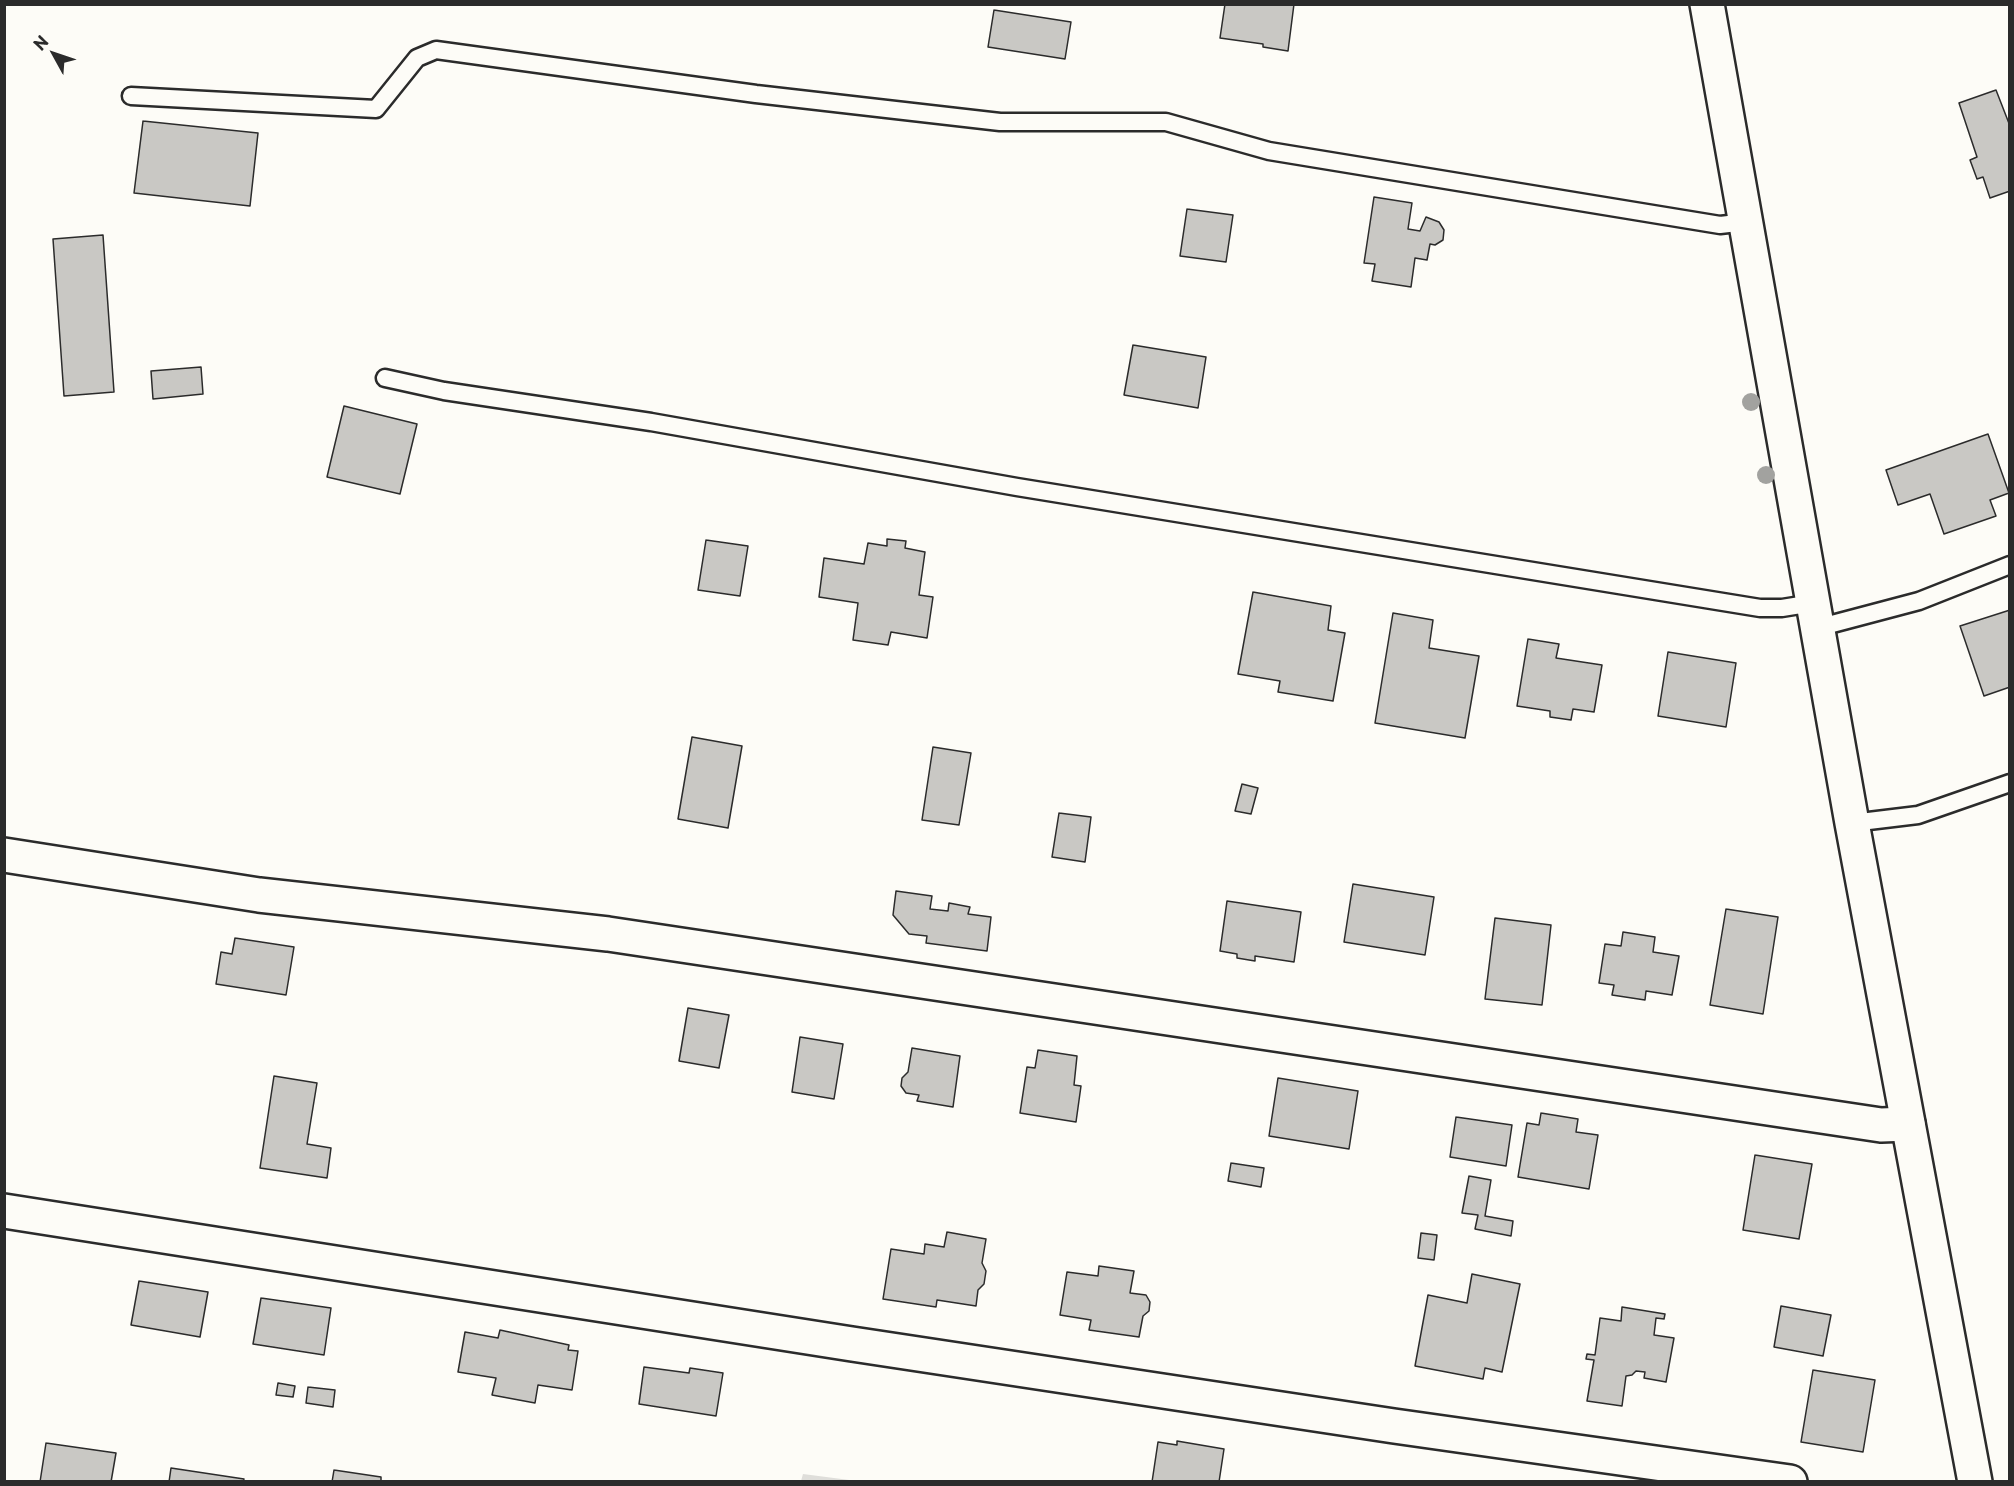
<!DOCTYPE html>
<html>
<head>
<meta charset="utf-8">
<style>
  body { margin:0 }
  #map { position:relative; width:2014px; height:1486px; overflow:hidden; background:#fdfcf7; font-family:"Playpen Sans",sans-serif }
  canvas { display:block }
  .frame { position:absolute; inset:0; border:6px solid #2b2b2b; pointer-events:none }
  .north { position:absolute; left:24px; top:24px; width:60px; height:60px; -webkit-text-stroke:4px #fdfcf7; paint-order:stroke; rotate:310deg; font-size:16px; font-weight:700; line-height:24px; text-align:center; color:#2b2b2b }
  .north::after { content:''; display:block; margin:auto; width:21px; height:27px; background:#2b2b2b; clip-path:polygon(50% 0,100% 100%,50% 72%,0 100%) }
</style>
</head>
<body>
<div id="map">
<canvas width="2014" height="1486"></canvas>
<div class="frame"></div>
<div class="north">N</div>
</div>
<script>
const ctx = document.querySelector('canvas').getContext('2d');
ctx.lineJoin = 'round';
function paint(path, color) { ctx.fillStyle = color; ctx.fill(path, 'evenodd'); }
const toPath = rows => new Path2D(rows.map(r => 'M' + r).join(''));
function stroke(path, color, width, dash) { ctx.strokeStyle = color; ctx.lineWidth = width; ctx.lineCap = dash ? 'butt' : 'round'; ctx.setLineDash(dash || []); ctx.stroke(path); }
paint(toPath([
  [803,1474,857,1481,801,1481]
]), '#dfdeda');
const building = toPath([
  [1225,4,1294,4,1288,51,1263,47,1263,44,1220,38,1225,4],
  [994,10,1071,22,1065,59,988,47,994,10],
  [1996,90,2010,126,2010,191,1990,198,1983,177,1977,179,1970,160,1977,157,1959,103,1996,90],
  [143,121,258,133,250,206,134,193,143,121],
  [1374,197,1412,203,1408,229,1420,231,1426,217,1439,222,1444,230,1443,240,1435,245,1430,244,1427,260,1415,258,1411,287,1372,281,1375,264,1364,263,1374,197],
  [1187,209,1233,215,1226,262,1180,256,1187,209],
  [103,235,114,392,64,396,53,239,103,235],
  [1133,345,1206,357,1198,408,1124,395,1133,345],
  [201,367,203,394,153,399,151,371,201,367],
  [344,406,417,424,400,494,327,477,344,406],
  [1988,434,2009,493,1990,500,1996,516,1944,534,1930,494,1898,505,1886,470,1988,434],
  [887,539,906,541,905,548,925,552,919,595,933,597,927,638,891,632,888,645,853,640,858,603,819,597,824,558,864,564,868,543,887,546,887,539],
  [706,540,748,546,740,596,698,590,706,540],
  [1253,592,1331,606,1328,630,1345,633,1333,701,1278,692,1280,681,1238,674,1253,592],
  [2010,610,2010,687,1984,696,1960,626,2010,610],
  [1393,613,1433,620,1429,648,1479,656,1465,738,1375,723,1393,613],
  [1528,639,1559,644,1556,658,1602,665,1594,712,1573,709,1571,720,1550,717,1550,711,1517,706,1528,639],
  [1668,652,1736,663,1726,727,1658,716,1668,652],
  [692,737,742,746,728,828,678,819,692,737],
  [933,747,971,753,959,825,922,820,933,747],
  [1242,784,1258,788,1251,814,1235,811,1242,784],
  [1059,813,1091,817,1085,862,1052,857,1059,813],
  [1353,884,1434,897,1425,955,1344,942,1353,884],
  [896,891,932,896,930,909,948,911,949,903,970,907,968,914,991,917,987,951,926,943,927,936,909,934,893,915,896,891],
  [1227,901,1301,912,1294,962,1255,956,1255,961,1237,958,1237,954,1220,951,1227,901],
  [1726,909,1778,917,1763,1014,1710,1005,1726,909],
  [1495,918,1551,925,1542,1005,1485,999,1495,918],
  [1623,932,1655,937,1653,952,1679,956,1672,995,1646,991,1645,1000,1612,995,1614,985,1599,983,1605,944,1621,946,1623,932],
  [235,938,294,947,286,995,216,984,221,952,232,954,235,938],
  [688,1008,729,1015,719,1068,679,1061,688,1008],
  [800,1037,843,1044,834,1099,792,1092,800,1037],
  [912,1048,960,1056,953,1107,917,1101,919,1095,906,1093,901,1086,902,1078,908,1072,912,1048],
  [1038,1050,1077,1056,1074,1085,1081,1086,1076,1122,1020,1113,1027,1067,1035,1068,1038,1050],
  [274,1076,317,1083,307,1144,331,1148,327,1178,260,1168,274,1076],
  [1278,1078,1358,1091,1349,1149,1269,1136,1278,1078],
  [1541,1113,1578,1119,1576,1132,1598,1135,1589,1189,1518,1177,1527,1123,1539,1125,1541,1113],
  [1456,1117,1512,1125,1506,1166,1450,1157,1456,1117],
  [1755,1155,1812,1164,1799,1239,1743,1230,1755,1155],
  [1231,1163,1264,1168,1261,1187,1228,1181,1231,1163],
  [1469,1176,1491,1180,1485,1216,1513,1221,1511,1236,1475,1229,1478,1215,1462,1213,1469,1176],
  [947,1232,986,1239,982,1263,986,1271,984,1284,978,1290,976,1306,937,1300,936,1307,883,1299,891,1249,924,1254,925,1244,944,1247,947,1232],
  [1421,1233,1437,1235,1434,1260,1418,1258,1421,1233],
  [1099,1266,1134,1271,1130,1293,1146,1295,1150,1302,1149,1311,1143,1316,1139,1337,1089,1330,1091,1320,1060,1315,1067,1272,1098,1276,1099,1266],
  [1472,1274,1520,1284,1502,1372,1485,1368,1483,1379,1415,1366,1428,1295,1467,1303,1472,1274],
  [139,1281,208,1292,200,1337,131,1325,139,1281],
  [261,1298,331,1308,324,1355,253,1344,261,1298],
  [1781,1306,1831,1315,1823,1356,1774,1347,1781,1306],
  [1622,1307,1665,1314,1664,1319,1656,1318,1654,1335,1674,1338,1666,1382,1644,1378,1645,1372,1636,1371,1632,1375,1626,1376,1622,1406,1587,1401,1594,1360,1586,1359,1587,1354,1595,1355,1600,1318,1621,1321,1622,1307],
  [500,1330,569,1345,568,1350,578,1351,572,1390,538,1385,535,1403,492,1395,496,1378,458,1372,465,1332,498,1338,500,1330],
  [644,1367,689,1373,690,1368,723,1373,716,1416,639,1404,644,1367],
  [1813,1370,1875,1380,1863,1452,1801,1442,1813,1370],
  [278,1383,295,1386,293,1397,276,1395,278,1383],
  [308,1387,335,1390,333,1407,306,1403,308,1387],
  [1177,1441,1224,1449,1219,1482,1152,1482,1158,1442,1177,1445,1177,1441],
  [46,1443,116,1453,111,1482,40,1482,46,1443],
  [171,1468,244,1479,243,1482,169,1482,171,1468],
  [334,1470,381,1477,381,1482,332,1482,334,1470]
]);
paint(building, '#c9c8c4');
stroke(building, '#2b2b2b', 1.5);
const lane = toPath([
  [131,96,376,109,417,58,436,50,756,94,1000,122,1166,122,1269,151,1720,225,1746,222],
  [385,378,444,391,651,422,1017,487,1760,608,1782,608,1813,603],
  [1817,628,1919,601,2010,565],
  [1852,823,1918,815,2010,783]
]);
const street = toPath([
  [4,855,259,895,608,934,1881,1125,1908,1124],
  [4,1211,852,1344,1394,1426,1790,1482]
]);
const secondary = toPath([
  [1707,4,1852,823,1975,1482]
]);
stroke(lane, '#2b2b2b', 21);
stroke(street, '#2b2b2b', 38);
stroke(secondary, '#2b2b2b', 38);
stroke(lane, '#fdfcf7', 16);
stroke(street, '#fdfcf7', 33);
stroke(secondary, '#fdfcf7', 33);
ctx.fillStyle = '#a2a29f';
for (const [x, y] of [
  [1751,402],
  [1766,475]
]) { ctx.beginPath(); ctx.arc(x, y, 9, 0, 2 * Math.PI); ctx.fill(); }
</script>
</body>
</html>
